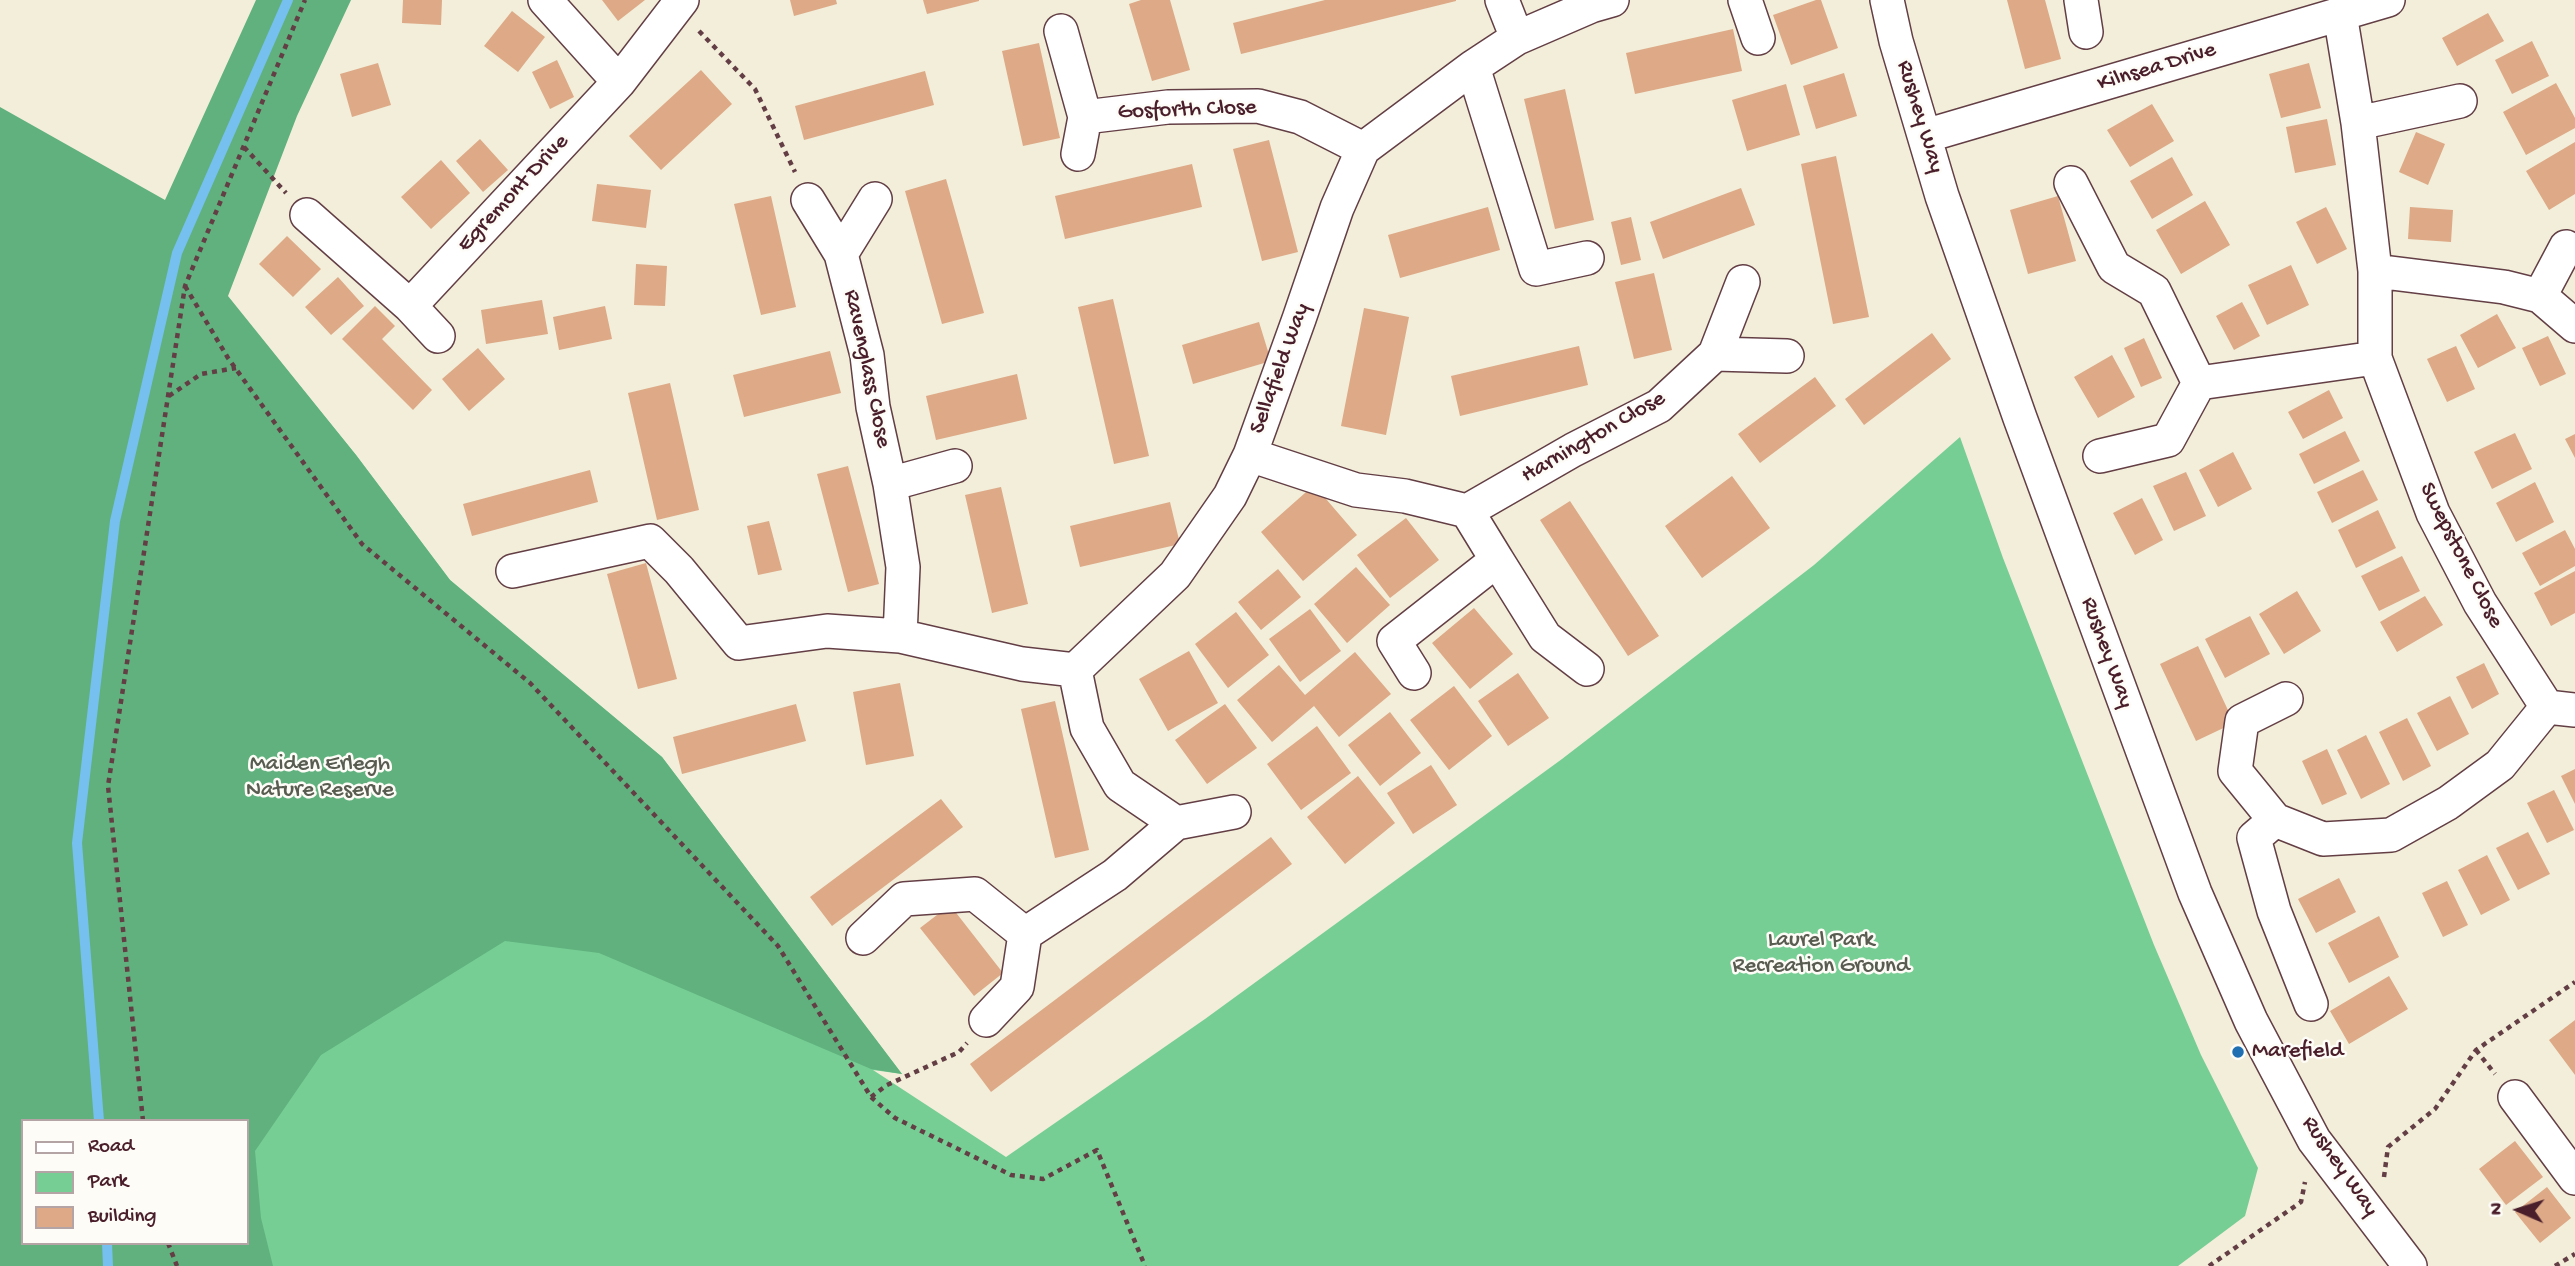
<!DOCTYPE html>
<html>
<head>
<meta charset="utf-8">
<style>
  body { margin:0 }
  #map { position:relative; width:2575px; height:1266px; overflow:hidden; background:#f2eed9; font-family:"Gochi Hand",sans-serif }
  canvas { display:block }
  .legend { position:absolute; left:21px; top:1119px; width:228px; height:126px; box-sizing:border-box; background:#fdfcf7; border:2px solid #b5a4a5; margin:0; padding:9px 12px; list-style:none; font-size:21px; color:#4a1f2b }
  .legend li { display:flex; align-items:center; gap:14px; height:35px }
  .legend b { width:35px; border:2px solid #b5a4a5 }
  .north { position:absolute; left:2484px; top:1175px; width:70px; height:70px; -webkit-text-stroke:5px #fdfcf7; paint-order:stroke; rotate:273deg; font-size:19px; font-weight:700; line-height:28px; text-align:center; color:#4a1f2b }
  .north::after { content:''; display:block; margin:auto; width:24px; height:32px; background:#4a1f2b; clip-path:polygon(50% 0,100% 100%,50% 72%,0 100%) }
</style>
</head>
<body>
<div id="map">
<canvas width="2575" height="1266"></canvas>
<ul class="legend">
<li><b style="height:9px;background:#fff"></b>Road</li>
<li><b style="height:19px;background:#76ce94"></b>Park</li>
<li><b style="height:19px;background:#dda987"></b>Building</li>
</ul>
<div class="north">N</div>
</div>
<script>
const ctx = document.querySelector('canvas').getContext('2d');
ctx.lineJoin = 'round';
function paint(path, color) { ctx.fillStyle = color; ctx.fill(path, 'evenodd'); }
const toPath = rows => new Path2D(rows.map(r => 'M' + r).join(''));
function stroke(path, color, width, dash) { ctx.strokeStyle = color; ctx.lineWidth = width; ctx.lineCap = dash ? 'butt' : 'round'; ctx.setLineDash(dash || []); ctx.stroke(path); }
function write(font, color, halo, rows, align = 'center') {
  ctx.font = font + ' "Gochi Hand",sans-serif'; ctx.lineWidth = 5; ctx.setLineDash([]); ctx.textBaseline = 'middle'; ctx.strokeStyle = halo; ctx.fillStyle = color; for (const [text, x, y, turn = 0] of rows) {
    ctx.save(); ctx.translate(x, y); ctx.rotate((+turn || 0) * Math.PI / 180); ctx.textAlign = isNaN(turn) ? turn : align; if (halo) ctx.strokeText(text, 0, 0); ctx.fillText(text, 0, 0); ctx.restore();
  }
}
paint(toPath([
  [227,296,356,455,450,580,662,757,902,1074,873,1070,1006,1157,1205,1019,1562,759,1814,565,1960,437,2003,558,2154,945,2201,1055,2258,1168,2245,1216,2178,1266,108,1266,247,1243,247,1121,99,1121]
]), '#76ce94');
paint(toPath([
  [256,0,351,0,297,116,228,296,356,455,450,580,662,757,902,1074,871,1069,599,953,505,941,321,1055,255,1151,261,1218,273,1266,0,1266,0,107,165,200],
  [23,1121,247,1121,247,1243,23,1243]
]), '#60b17e');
stroke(toPath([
  [99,1121,77,843,115,521,177,253,288,0],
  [107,1243,108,1266]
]), '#75c0ee', 10);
paint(toPath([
  [403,0,442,0,441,25,402,23],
  [602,0,645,0,618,21],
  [790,0,836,0,837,4,794,16],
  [923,0,979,0,979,1,927,14],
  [1141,0,1170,0,1190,70,1152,81,1129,4],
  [1325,0,1456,0,1456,1,1241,54,1233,23],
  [1816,0,1821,0,1838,48,1791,65,1773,15],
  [2007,0,2045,0,2061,59,2025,69],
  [512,11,545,37,518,72,484,46],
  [2488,13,2504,41,2457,66,2442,38],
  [1733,29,1742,71,1635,94,1626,53],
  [2532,41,2549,76,2512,94,2495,60],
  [1039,43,1060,138,1023,146,1002,51],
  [557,60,574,97,550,109,532,72],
  [378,63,391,105,352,117,340,74],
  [2309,63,2321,108,2281,118,2269,74],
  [701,70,732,104,661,170,629,136],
  [925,71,934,105,804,140,795,106],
  [1844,73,1857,116,1816,129,1803,86],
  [2556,83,2575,118,2575,128,2526,155,2503,112],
  [1786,84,1800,135,1747,151,1732,100],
  [1565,89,1594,220,1555,229,1524,99],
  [2152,104,2174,141,2130,167,2107,130],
  [2327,119,2336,165,2295,173,2286,127],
  [2416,132,2445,144,2428,185,2399,172],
  [480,139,508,170,483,192,456,161],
  [1269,140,1298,252,1262,261,1233,149],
  [2575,142,2575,194,2549,210,2526,171],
  [1836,156,1869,317,1833,324,1801,164],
  [2172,157,2193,195,2152,219,2130,181],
  [441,160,470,193,431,229,401,197],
  [1192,164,1202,207,1065,239,1055,196],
  [946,179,984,313,942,324,905,191],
  [597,184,651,190,646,228,592,221],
  [1741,188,1755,225,1663,259,1650,222],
  [771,196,796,307,761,315,734,204],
  [2058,196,2076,261,2028,274,2010,210],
  [2205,201,2230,245,2181,274,2156,230],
  [1488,207,1500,250,1400,278,1388,235],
  [2326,207,2347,249,2317,264,2296,222],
  [2410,207,2453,210,2451,242,2408,239],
  [1631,217,1641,260,1621,265,1611,222],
  [287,236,321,269,293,297,259,264],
  [636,264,667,266,665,306,634,305],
  [2291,265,2309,305,2267,325,2248,285],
  [1654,273,1672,350,1634,359,1615,282],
  [338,277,364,306,331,335,305,307],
  [1113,299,1149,456,1114,464,1078,307],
  [542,300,548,334,486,344,481,310],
  [2242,302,2260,336,2234,350,2216,316],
  [375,306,395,326,382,339,432,390,413,410,342,339],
  [605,306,612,339,559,350,553,317],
  [1364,308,1409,317,1386,435,1341,426],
  [2497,314,2516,348,2478,368,2460,335],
  [1259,322,1271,361,1193,384,1182,345],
  [1932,333,1951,359,1864,425,1845,399],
  [2548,336,2566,374,2540,386,2522,348],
  [2144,338,2162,378,2141,387,2124,348],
  [1579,346,1588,385,1460,416,1451,376],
  [2456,346,2475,389,2447,402,2427,359],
  [478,348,505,379,469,411,442,379],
  [830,351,841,393,744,417,733,375],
  [2112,355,2135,397,2098,418,2074,377],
  [1017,374,1027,419,936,440,926,396],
  [1815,377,1836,406,1760,463,1738,434],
  [670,383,699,510,657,520,628,393],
  [2329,390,2343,418,2303,439,2288,412],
  [2345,431,2360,461,2314,484,2299,454],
  [2515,433,2532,469,2492,489,2474,452],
  [2575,434,2575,458,2565,439],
  [2233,452,2252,489,2218,507,2199,470],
  [848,466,879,584,848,592,817,474],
  [590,470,598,502,472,536,463,504],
  [2363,470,2378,500,2332,523,2317,492],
  [2186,472,2206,516,2174,531,2153,486],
  [1732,476,1770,528,1702,578,1665,526],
  [2535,482,2554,522,2516,542,2496,503],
  [1314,485,1357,535,1303,581,1261,532],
  [1001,487,1028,604,992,613,965,495],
  [2142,498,2163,540,2135,555,2113,513],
  [1570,501,1659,636,1628,656,1540,520],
  [1170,502,1180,544,1080,567,1070,526],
  [2378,510,2396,548,2356,568,2338,530],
  [1406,518,1439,560,1390,598,1357,555],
  [769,521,782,570,758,575,747,526],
  [2565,530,2575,549,2575,566,2540,586,2522,553],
  [2402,556,2420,591,2379,611,2361,576],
  [646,563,677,679,638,689,607,574],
  [1356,567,1390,605,1347,643,1314,604],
  [1278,569,1301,597,1261,630,1238,602],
  [2575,571,2575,613,2551,626,2534,593],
  [2297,591,2321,631,2284,654,2259,614],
  [2425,596,2443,625,2397,652,2380,622],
  [1474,608,1513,654,1470,689,1432,643],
  [1310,609,1341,651,1300,682,1269,639],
  [1236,612,1269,655,1228,688,1195,644],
  [2250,616,2270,654,2225,678,2205,639],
  [2198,646,2234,723,2196,741,2160,664],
  [1189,651,1218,703,1168,731,1139,679],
  [1355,652,1391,694,1339,737,1314,706,1272,742,1237,700,1279,665,1305,695],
  [2484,663,2499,694,2472,709,2456,677],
  [1518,673,1549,718,1508,746,1478,701],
  [900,683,914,756,866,765,853,692],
  [1454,686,1492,736,1449,770,1410,720],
  [2450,696,2469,734,2437,751,2417,713],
  [1055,701,1089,850,1055,858,1021,709],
  [796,704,806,741,682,774,673,737],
  [1225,704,1257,748,1207,784,1175,740],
  [1390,712,1421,753,1380,786,1348,745],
  [2407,718,2431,766,2403,781,2379,732],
  [1317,726,1351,773,1301,810,1267,764],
  [2366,735,2390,784,2361,799,2337,750],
  [2327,749,2347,794,2322,805,2302,761],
  [1431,765,1457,805,1413,834,1387,793],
  [2575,769,2575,804,2561,776],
  [1358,776,1395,823,1345,864,1307,817],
  [2554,790,2574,830,2547,843,2527,803],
  [941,799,963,827,832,926,810,897],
  [2528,832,2550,874,2518,890,2496,848],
  [1271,837,1292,864,991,1092,970,1064],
  [2487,855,2510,900,2481,915,2458,870],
  [2339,878,2356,912,2316,933,2298,899],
  [2447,881,2468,925,2443,937,2422,893],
  [950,905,1003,973,974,996,920,928],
  [2379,916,2399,957,2349,983,2328,943],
  [2389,976,2408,1009,2349,1044,2330,1011],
  [2575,1020,2575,1075,2549,1040],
  [2515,1141,2543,1177,2506,1205,2479,1169],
  [2547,1187,2571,1218,2540,1243,2515,1212]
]), '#dda987');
const minor = toPath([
  [545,0,619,82],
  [1502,0,1517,38],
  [1745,0,1758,38],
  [1887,0,1896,41,1942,196,2020,418,2195,893,2251,1021,2314,1140,2410,1266],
  [2081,0,2086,32],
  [1061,31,1085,117,1168,107,1258,106,1300,117,1363,149],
  [1473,67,1536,269,1587,258],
  [2358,123,2460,101],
  [1925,136,2388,0],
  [1078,154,1085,117],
  [2071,183,2114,267,2154,291,2199,383,2375,358],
  [875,199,841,254,867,355,873,407,890,484,903,567,900,636],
  [808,200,841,254],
  [307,215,410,306,438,336],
  [2375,271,2504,287,2540,296,2575,326],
  [2540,296,2566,247],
  [410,306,619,82,682,0],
  [1715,354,1743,282],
  [1250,455,1356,490,1405,496,1467,511,1573,450,1659,406,1715,354,1787,356],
  [2100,456,2168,440,2199,383],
  [890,484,955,466],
  [1497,560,1545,637,1587,669],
  [513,571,650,541,679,570,739,643,827,631,900,636,1022,664,1075,670,1175,575,1230,496,1250,455,1299,319,1337,208,1363,149,1473,67,1517,38,1591,6,1612,0],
  [1414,673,1394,641,1497,560,1467,511],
  [2286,699,2242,721,2235,771,2275,820,2323,839,2391,835,2448,803,2500,765,2547,707,2480,603,2433,513,2375,358,2375,271,2358,123,2340,14],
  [2547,707,2575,710],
  [2275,820,2254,838,2274,911,2311,1004],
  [1176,823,1234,812],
  [863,938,904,899,975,894,1025,934,1115,875,1176,823,1120,785,1087,728,1075,670],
  [986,1020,1017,987,1025,934],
  [2515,1097,2575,1178]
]);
stroke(minor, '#633e45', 36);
stroke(toPath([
  [699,31,755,89,795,172],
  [244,147,286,193],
  [185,286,228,358,362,544,530,683,778,946,871,1097,895,1118,1011,1175,1043,1179,1097,1150,1145,1266],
  [169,396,201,374,236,368],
  [2476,1050,2495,1074],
  [871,1097,887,1085,959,1052,967,1043],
  [143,1121,108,786,185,286,305,0],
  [2384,1177,2388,1147,2435,1109,2476,1050,2575,982],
  [168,1243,177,1266],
  [2209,1266,2301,1202,2305,1182],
  [2555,1266,2575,1254]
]), '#633e45', 4.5, [5, 5]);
stroke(minor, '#fff', 33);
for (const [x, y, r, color] of [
  [2238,1052,7,"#1f6fb2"]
]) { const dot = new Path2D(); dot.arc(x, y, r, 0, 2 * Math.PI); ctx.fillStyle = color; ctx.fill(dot); stroke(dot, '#fdfcf7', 2.5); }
write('23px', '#4a1f2b', '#fdfcf7', [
  ["Kilnsea Drive",2157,68,-17],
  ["Gosforth Close",1187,111,-2],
  ["Rushey Way",1919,117,73],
  ["Egremont Drive",514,194,-47],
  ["Ravenglass Close",866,369,78],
  ["Sellafield Way",1281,369,-70],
  ["Harnington Close",1594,438,-30],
  ["Swepstone Close",2460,556,63],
  ["Rushey Way",2106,653,70],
  ["Rushey Way",2339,1167,55]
]);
write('23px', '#595c50', '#fdfcf7', [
  ["Maiden Erlegh",320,765],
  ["Nature Reserve",320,791],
  ["Laurel Park",1821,941],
  ["Recreation Ground",1821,967]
]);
write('23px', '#4a1f2b', '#fdfcf7', [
  ["Marefield",2252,1052]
], 'left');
</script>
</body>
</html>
